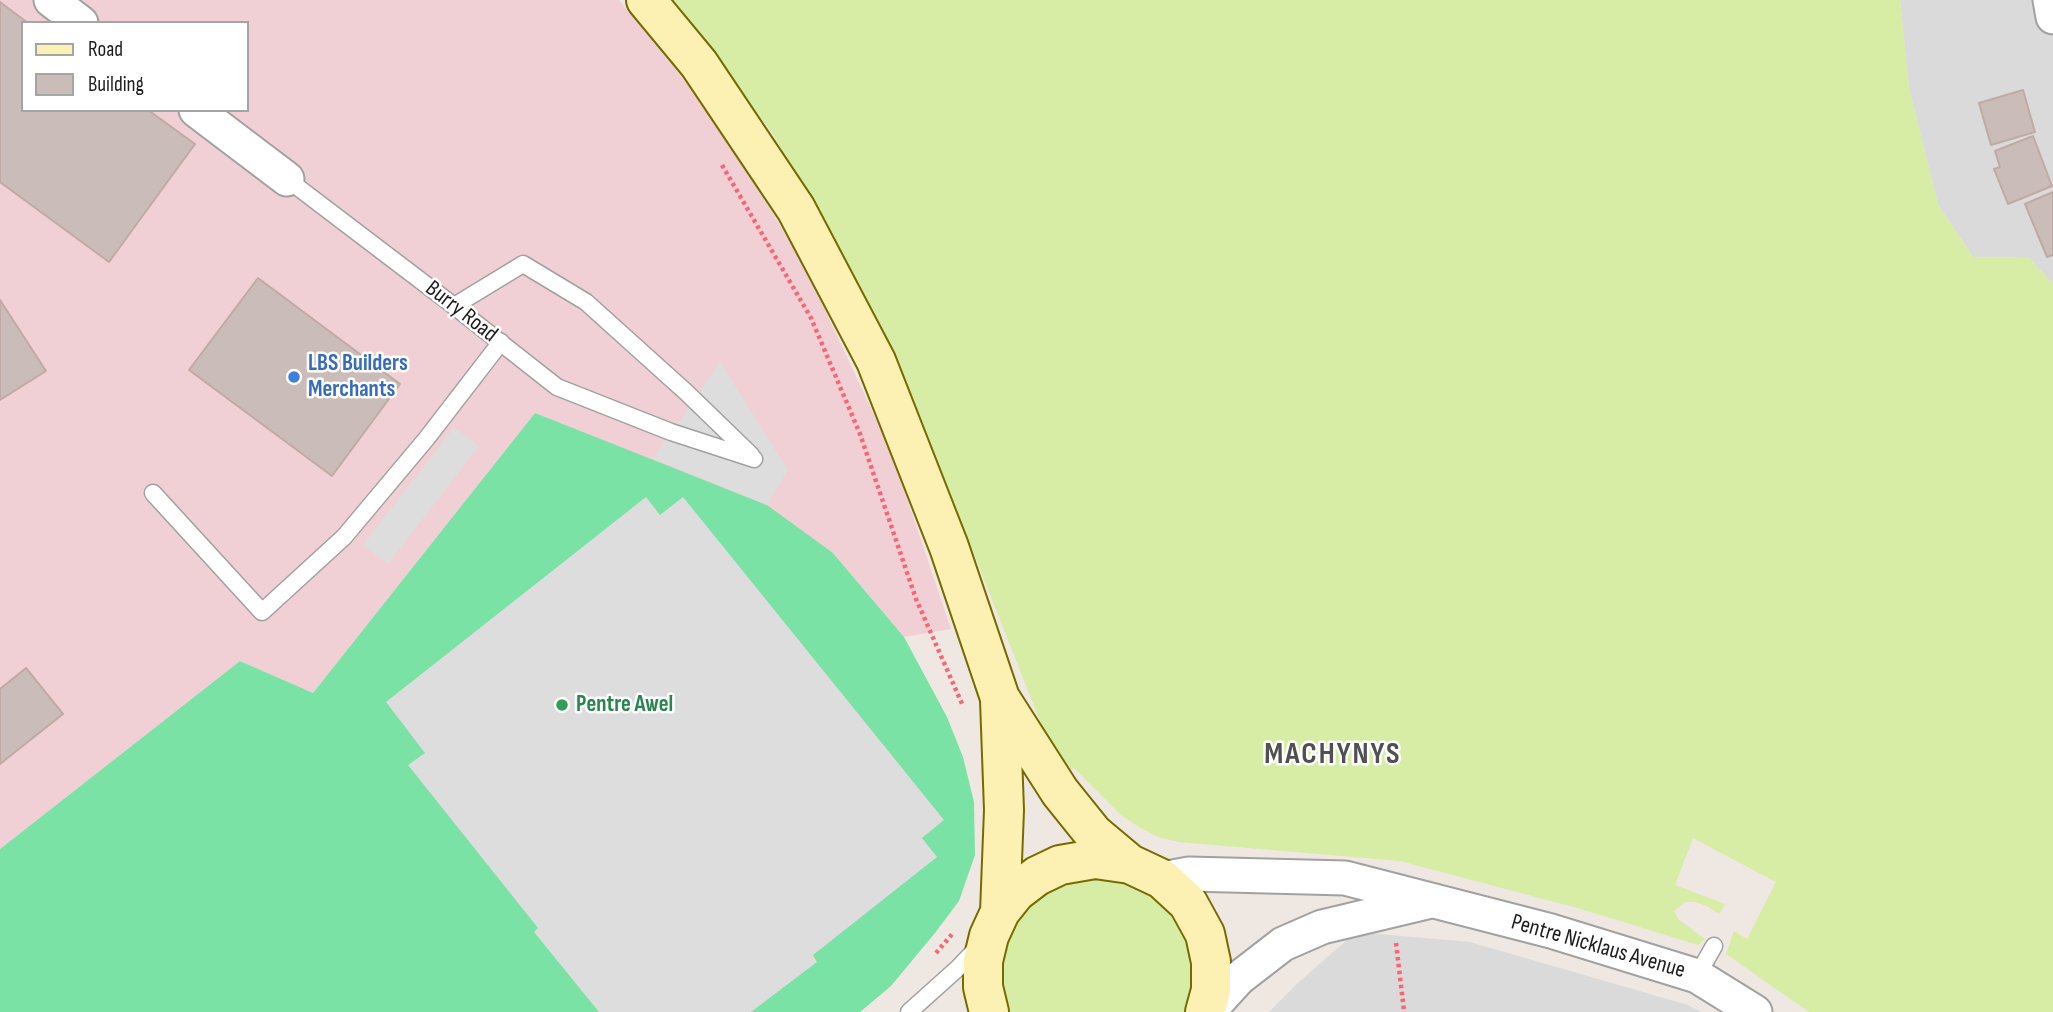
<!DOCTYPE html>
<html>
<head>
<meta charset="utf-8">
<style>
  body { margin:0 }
  #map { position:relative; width:2053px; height:1012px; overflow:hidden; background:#efe8e2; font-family:"Sofia Sans Condensed",sans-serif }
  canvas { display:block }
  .legend { position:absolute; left:21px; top:21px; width:228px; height:91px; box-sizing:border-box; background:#fff; border:2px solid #a5a5a5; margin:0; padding:9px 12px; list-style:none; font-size:21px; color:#1d1d1d }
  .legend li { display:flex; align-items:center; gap:14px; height:35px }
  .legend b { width:35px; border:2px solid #a5a5a5 }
</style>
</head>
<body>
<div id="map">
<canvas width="2053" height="1012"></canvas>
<ul class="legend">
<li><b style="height:9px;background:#fcf1b2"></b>Road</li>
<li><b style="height:19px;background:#cabcb8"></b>Building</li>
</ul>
</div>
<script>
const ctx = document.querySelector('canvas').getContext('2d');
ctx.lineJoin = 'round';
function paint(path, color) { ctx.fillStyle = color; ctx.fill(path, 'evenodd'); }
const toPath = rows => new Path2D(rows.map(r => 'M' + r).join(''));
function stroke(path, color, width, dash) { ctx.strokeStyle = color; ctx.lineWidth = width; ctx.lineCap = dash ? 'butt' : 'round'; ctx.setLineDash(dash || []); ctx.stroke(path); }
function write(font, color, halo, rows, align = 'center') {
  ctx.font = font + ' "Sofia Sans Condensed",sans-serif'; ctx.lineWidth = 5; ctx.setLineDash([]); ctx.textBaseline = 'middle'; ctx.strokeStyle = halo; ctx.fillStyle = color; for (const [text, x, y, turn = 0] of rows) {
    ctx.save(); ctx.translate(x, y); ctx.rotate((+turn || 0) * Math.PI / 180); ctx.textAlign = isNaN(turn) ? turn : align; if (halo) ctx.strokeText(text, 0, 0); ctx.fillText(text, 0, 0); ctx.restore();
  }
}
paint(toPath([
  [1900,0,2053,0,2053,284,2029,258,1973,257,1938,205,1909,88],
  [1356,932,1470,942,1688,1005,1701,1012,1269,1012,1300,981]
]), '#dbdada');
paint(toPath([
  [0,0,619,0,711,113,802,261,891,451,951,629,904,637,833,553,535,413,313,693,240,661,0,849],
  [23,23,247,23,247,110,23,110]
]), '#f1d0d5');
paint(toPath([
  [673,0,1900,0,1909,88,1938,205,1973,257,2029,258,2053,284,2053,1012,1809,1012,1726,954,1734,931,1747,939,1776,882,1693,838,1675,885,1725,904,1719,914,1707,906,1695,902,1685,902,1674,911,1679,920,1705,939,1698,945,1581,909,1400,861,1178,842,1158,837,1139,827,1121,815,1074,768,1065,772,1049,744,903,374,847,266,773,134],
  [1095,876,1138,884,1174,910,1194,948,1190,1012,1008,1012,1001,991,1000,970,1004,949,1011,930,1022,912,1037,897,1055,886]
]), '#d7eca4');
paint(toPath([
  [535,413,767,505,833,553,904,637,947,717,963,757,974,802,975,855,959,901,935,933,891,986,860,1012,0,1012,0,849,240,661,313,693]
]), '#7be2a5');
paint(toPath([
  [720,362,788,470,767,505,653,459],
  [454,427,479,446,388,564,363,545],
  [646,497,660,515,683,497,944,820,922,838,937,857,813,955,817,962,751,1012,599,1012,534,932,538,928,408,765,425,753,386,702]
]), '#ddd');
const building = toPath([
  [0,2,28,23,23,23,23,110,148,110,195,144,109,262,0,182,0,2],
  [2023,90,2035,132,1991,145,1979,103,2023,90],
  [2033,136,2052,186,2008,204,1994,169,2000,167,1995,151,2033,136],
  [2053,192,2053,255,2047,257,2025,204,2053,192],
  [258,278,400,384,332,476,189,370,258,278],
  [0,300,46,371,0,400,0,300],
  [26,668,63,714,0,764,0,689,26,668]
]);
paint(building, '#cabcb8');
stroke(building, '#c1aaa3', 2);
const lane = toPath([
  [287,179,454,306,557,387,671,432,754,459],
  [454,306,523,264,586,302,687,393,751,455],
  [153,493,262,612,344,537,427,438,501,342],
  [1697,976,1714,946],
  [909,1012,958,968,978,947]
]);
const street = toPath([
  [51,0,81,23],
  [2050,0,2053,17],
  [196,110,287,179],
  [1162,879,1189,874,1345,878,1551,931,1697,976,1755,1012],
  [1208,1012,1239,978,1283,944,1322,927,1427,902]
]);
const secondary = toPath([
  [646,0,699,64,796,209,876,361,949,547,1000,698,1060,792,1093,833,1130,864],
  [1000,912,1004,810,1000,700],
  [989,1012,983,987,983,961,989,936,1000,912,1016,892,1037,876,1060,865,1095,859,1130,864,1162,879,1188,903,1205,934,1211,962,1211,990,1205,1012]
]);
stroke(lane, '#a1a1a1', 19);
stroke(street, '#a1a1a1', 37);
stroke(secondary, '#776b00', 42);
stroke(toPath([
  [722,165,811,318,860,434,916,599,963,706],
  [1396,943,1404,1011],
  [936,953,953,933]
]), '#ff6273', 4.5, [3.5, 3.5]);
stroke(lane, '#fff', 16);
stroke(street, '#fff', 33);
stroke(secondary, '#fcf1b2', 38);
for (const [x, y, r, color] of [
  [294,377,7,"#3f7fe0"],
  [562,705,7,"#2e9e5b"]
]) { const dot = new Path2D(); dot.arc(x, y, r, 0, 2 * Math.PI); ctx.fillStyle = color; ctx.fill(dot); stroke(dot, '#fff', 2.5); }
write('23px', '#1d1d1d', '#fff', [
  ["Burry Road",461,312,38],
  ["Pentre Nicklaus Avenue",1598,947,16]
]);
write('bold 23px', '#366cbe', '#fff', [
  ["LBS Builders",308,364],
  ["Merchants",308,390]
], 'left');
write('bold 23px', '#27864d', '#fff', [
  ["Pentre Awel",576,705]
], 'left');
ctx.letterSpacing = '2px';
write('bold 30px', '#505050', '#fff', [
  ["MACHYNYS",1333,755]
]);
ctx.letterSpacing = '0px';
</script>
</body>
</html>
